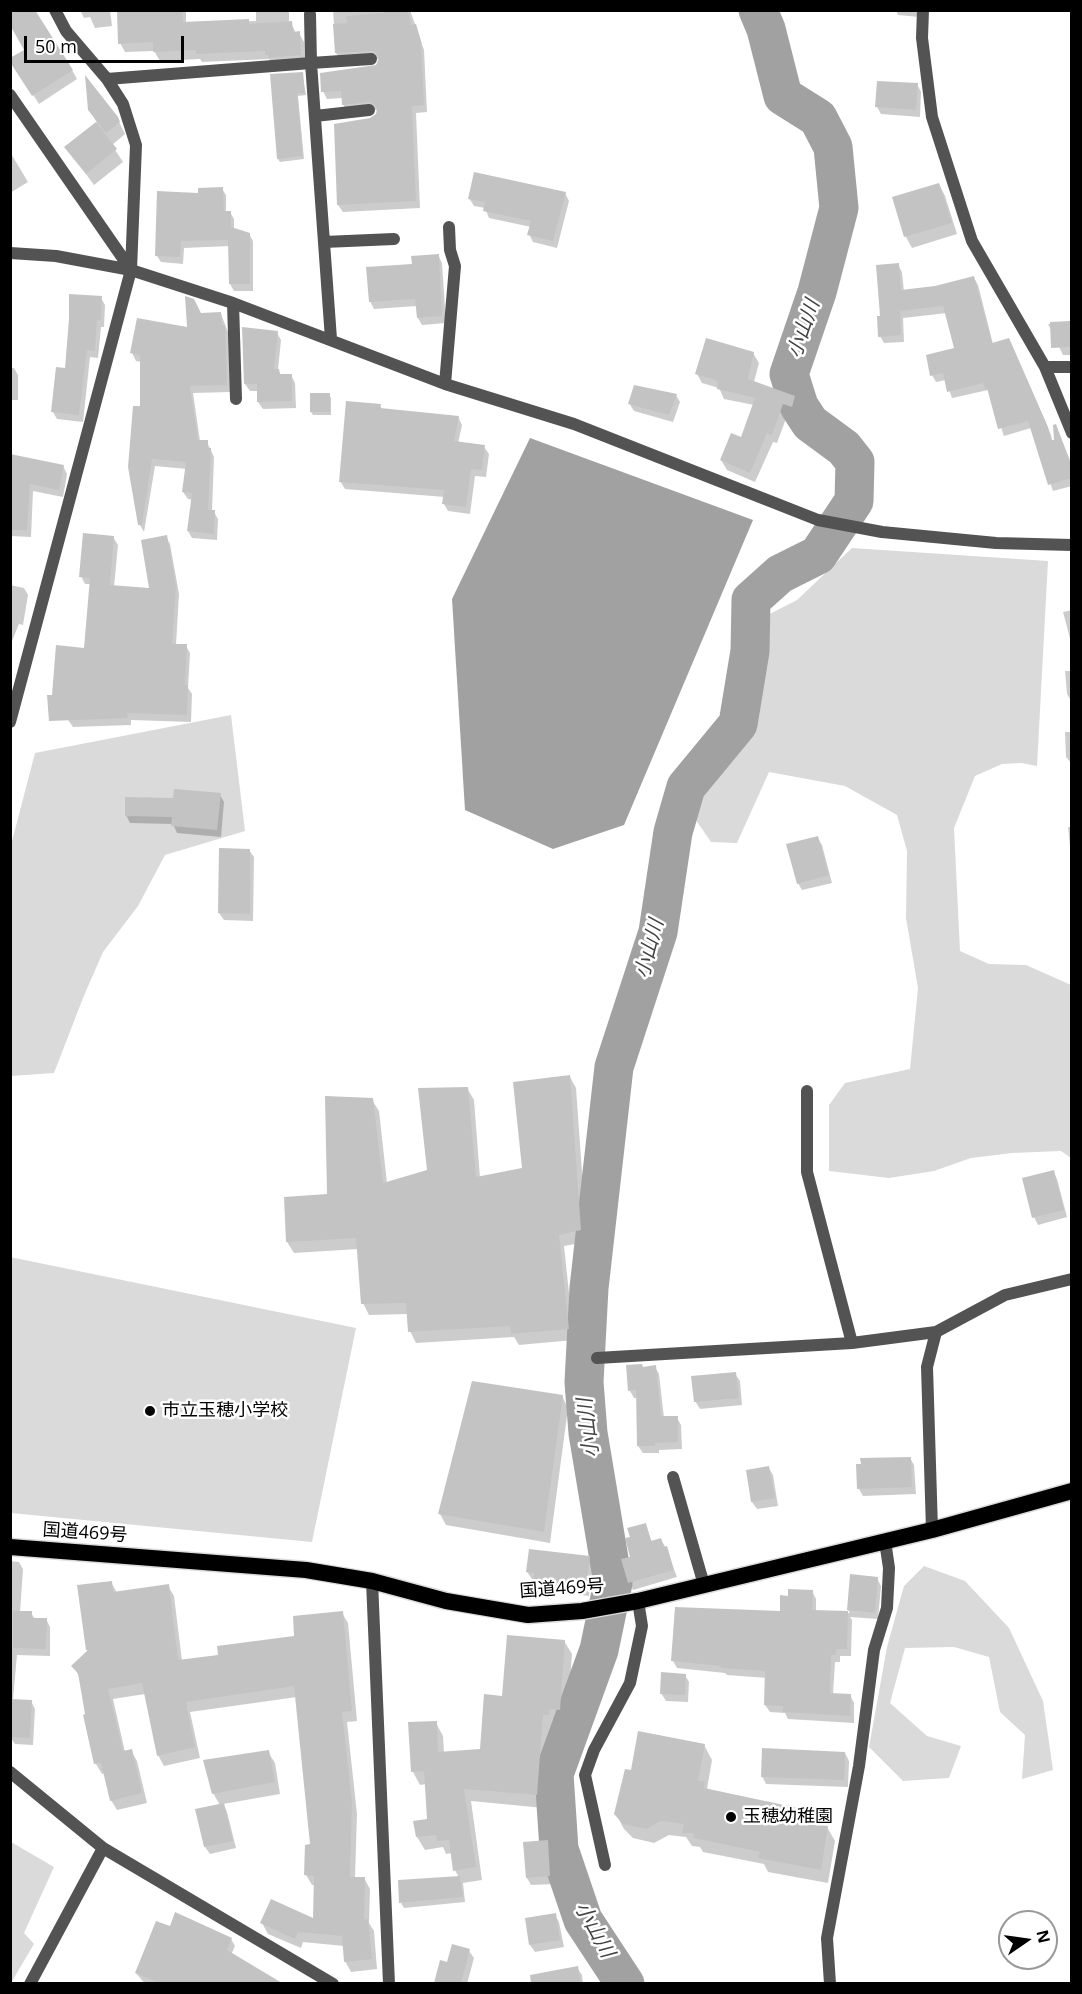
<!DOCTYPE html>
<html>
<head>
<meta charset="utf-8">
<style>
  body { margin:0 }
  #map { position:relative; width:1082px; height:1994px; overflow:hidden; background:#fff; font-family:"Open Sans",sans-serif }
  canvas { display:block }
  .frame { position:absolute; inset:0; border:12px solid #000; pointer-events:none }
  .north { position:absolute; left:998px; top:1910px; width:60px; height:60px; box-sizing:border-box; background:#fff; border:2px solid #999; border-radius:50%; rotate:77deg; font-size:16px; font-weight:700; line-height:24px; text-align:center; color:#000 }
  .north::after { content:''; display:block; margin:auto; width:21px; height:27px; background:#000; clip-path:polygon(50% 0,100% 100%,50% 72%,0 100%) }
  .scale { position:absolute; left:24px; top:36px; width:160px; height:27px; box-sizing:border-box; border:3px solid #000; border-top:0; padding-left:8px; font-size:18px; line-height:21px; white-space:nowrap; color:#000; -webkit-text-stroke:4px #fff; paint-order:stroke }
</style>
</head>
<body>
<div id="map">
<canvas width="1082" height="1994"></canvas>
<div class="frame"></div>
<div class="north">N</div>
<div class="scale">50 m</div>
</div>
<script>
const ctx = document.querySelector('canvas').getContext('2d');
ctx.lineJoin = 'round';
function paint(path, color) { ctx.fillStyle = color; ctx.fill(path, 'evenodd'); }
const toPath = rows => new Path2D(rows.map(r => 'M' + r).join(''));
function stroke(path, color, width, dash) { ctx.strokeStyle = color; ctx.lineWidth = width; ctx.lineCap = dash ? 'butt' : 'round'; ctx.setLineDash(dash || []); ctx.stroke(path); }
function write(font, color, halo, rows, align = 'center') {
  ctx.font = font + ' "Open Sans","Noto Sans JP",sans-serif'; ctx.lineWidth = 5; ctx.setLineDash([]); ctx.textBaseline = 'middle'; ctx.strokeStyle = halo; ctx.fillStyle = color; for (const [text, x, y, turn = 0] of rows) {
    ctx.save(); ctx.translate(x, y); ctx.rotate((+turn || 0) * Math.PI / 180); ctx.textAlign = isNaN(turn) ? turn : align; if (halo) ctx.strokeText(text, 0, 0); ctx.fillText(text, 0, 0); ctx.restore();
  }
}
paint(toPath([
  [852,548,1048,561,1037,766,1021,763,1002,764,975,776,954,828,960,951,989,964,1026,965,1071,985,1071,1158,1061,1151,1012,1153,971,1158,934,1171,889,1178,829,1171,829,1105,845,1083,910,1069,918,988,906,918,907,851,897,815,845,786,769,772,737,843,711,842,689,810,749,714,750,624,797,600],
  [231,715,245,831,165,855,138,906,103,952,83,998,54,1073,11,1076,11,845,35,753],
  [10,1257,356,1328,312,1542,11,1513],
  [924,1566,965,1581,1009,1628,1043,1701,1053,1770,1022,1779,1025,1735,1000,1712,989,1657,954,1647,905,1648,890,1703,927,1736,961,1746,949,1778,903,1781,869,1747,887,1647,904,1586],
  [11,1842,54,1867,24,1933,34,1944,11,1983]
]), '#dadada');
paint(toPath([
  [530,438,753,520,624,825,553,849,465,810,452,599]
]), '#a1a1a1');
paint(toPath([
  [80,10,110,10,112,26,95,28,90,17,84,18],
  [118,10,186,10,186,23,256,21,256,10,289,10,289,23,291,23,296,33,299,33,304,42,305,64,272,64,269,59,202,62,200,59,160,61,154,51,125,52,120,43],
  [333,10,410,10,424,50,427,112,416,113,420,208,343,212,338,205,371,119,378,115,378,111,374,109,347,112,343,104,343,98,327,99,323,91,373,69,379,64,380,59,341,60,336,53],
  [896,10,921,10,919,17,898,15],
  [16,68,72,70,77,79,39,104],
  [302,74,306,95,298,96,304,159,280,162,278,159],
  [917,84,921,92,920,117,881,114,877,107],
  [90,110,117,118,125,134,112,145,123,162,94,185,66,147,97,123],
  [10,152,28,182,10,193],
  [939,184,945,196,957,234,912,248,906,237,894,198],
  [222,189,226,195,226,212,230,212,234,219,234,229,249,234,253,241,253,291,234,291,230,284,230,246,184,248,183,264,161,262,157,256,199,195],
  [565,193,569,201,557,248,533,242,529,234,531,227,489,218,485,208,474,206,469,198],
  [438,255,442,263,446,323,422,325,418,318,417,306,374,309,370,301,413,266],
  [898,265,902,272,904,292,935,288,974,278,978,285,993,344,1009,339,1051,435,1054,447,1059,433,1072,465,1072,486,1053,491,1031,428,1004,436,988,390,952,398,946,380,936,382,932,375,956,349,947,313,903,318,904,342,884,343,880,336,881,317],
  [101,298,105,305,104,327,101,327,98,358,90,357,83,422,57,419,53,412,66,370],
  [221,314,229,335,231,392,193,393,200,441,207,442,214,457,212,511,214,512,218,519,217,540,192,538,188,531,193,500,188,499,183,492,187,469,155,466,144,532,140,525,142,362,136,361,132,353,189,329,201,315],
  [1072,323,1072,355,1063,355,1048,324],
  [277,333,281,340,278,370,281,375,291,375,295,383,296,408,263,409,258,402,258,391,250,391,245,384],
  [753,353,759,363,754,382,794,397,800,407,797,415,788,413,777,443,773,442,755,482,727,470,721,460,742,439,754,405,724,399,719,388,702,383,697,374],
  [10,368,14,368,18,375,18,400,10,400],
  [329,394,331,398,331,415,313,415,311,412],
  [676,395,680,402,673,422,634,411,629,403],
  [380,405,382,409,458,417,462,425,458,443,484,447,489,454,486,477,475,476,470,514,448,511,444,504,445,497,345,489,340,481],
  [10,456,63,466,67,474,63,497,33,491,31,537,10,536],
  [113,537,118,545,114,587,151,590,166,537,170,544,179,594,176,645,186,646,190,653,188,688,192,694,191,722,131,720,131,725,73,727,68,720,86,649,91,584,85,584,81,576],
  [10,585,24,588,28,595,23,625,19,624,10,646],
  [1072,610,1072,646,1063,612],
  [1065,671,1072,671,1072,702,1067,694],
  [1065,732,1072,732,1072,764,1066,757],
  [220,795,224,802,221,837,177,833,173,824,130,823,126,815,175,800],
  [1068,827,1072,827,1072,858,1071,856],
  [817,837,822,845,832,883,802,890,798,883],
  [249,850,254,857,253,921,224,920,219,913],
  [570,1077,576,1088,587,1242,564,1246,574,1340,519,1345,514,1337,416,1343,410,1331,408,1314,369,1315,363,1303,358,1249,294,1253,287,1242,329,1196,372,1100,379,1111,387,1183,429,1171,467,1088,474,1100,480,1178,524,1169],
  [1053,1172,1057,1179,1067,1217,1038,1225,1034,1217],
  [655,1367,659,1374,664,1418,677,1418,681,1425,682,1449,659,1450,659,1453,643,1453,638,1446,637,1398,634,1398,630,1391,643,1368],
  [735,1374,740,1381,742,1405,700,1409,695,1401],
  [562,1396,568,1408,550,1543,446,1525,440,1514],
  [910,1458,914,1465,916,1494,863,1496,859,1489],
  [768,1467,773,1475,778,1506,757,1509,752,1502,747,1471],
  [645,1524,652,1542,661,1540,666,1548,677,1577,633,1590,629,1582,632,1538],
  [589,1557,593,1565,589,1596,539,1590,535,1580,532,1579,527,1572],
  [10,1561,19,1562,23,1569,20,1613,31,1613,35,1619,46,1619,50,1627,50,1656,17,1655,13,1700,31,1701,35,1709,33,1745,15,1744,10,1737],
  [877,1578,881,1586,878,1619,850,1617,852,1620,851,1656,840,1656,840,1662,835,1662,833,1694,850,1695,854,1703,854,1723,788,1719,785,1713,770,1712,765,1705,767,1678,727,1675,725,1673,677,1668,673,1661,781,1612,789,1597,812,1591,816,1599,816,1612,850,1613,848,1610],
  [111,1582,117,1593,168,1586,174,1596,182,1661,220,1656,296,1637,342,1613,348,1623,357,1721,347,1722,357,1814,355,1878,364,1878,370,1889,369,1923,374,1931,377,1969,351,1972,345,1961,344,1946,303,1942,301,1948,268,1934,262,1923,315,1920,315,1885,312,1885,306,1875,311,1845,297,1697,190,1712,200,1758,164,1766,158,1755,145,1694,113,1699,125,1752,131,1751,137,1761,147,1803,117,1810,111,1800,105,1773,102,1774,96,1764,79,1676,73,1666,88,1652,87,1649],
  [564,1641,572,1654,567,1722,556,1721,556,1728,550,1727,544,1808,471,1801,482,1880,463,1883,465,1902,404,1908,401,1903,459,1878,455,1870,452,1853,446,1854,443,1847,425,1850,417,1837,415,1822,429,1820,426,1784,420,1785,413,1772,436,1723,443,1736,444,1753,481,1751,503,1697],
  [685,1675,689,1682,688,1702,666,1701,661,1693],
  [704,1745,712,1760,707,1789,811,1812,819,1825,827,1827,835,1841,828,1883,768,1872,764,1864,703,1852,700,1847,692,1846,686,1837,669,1835,654,1843,633,1838,624,1829,616,1814,633,1772],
  [268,1752,275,1763,280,1794,223,1804,227,1812,236,1848,210,1854,205,1847,197,1810,220,1805,213,1793],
  [845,1753,849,1761,848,1787,766,1784,762,1776],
  [547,1842,551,1849,554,1884,531,1885,527,1878],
  [555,1915,559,1922,564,1947,535,1952,530,1945],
  [170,1928,231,1939,235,1946,231,1955,271,1979,274,1984,211,1984,195,1976,192,1984,145,1984,136,1973],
  [469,1951,474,1958,467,1984,436,1984,441,1962,449,1964],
  [577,1968,582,1975,583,1984,555,1984,553,1972]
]), '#0003');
stroke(toPath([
  [625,1984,583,1920,559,1849,554,1774,599,1650,613,1583,588,1433,584,1382,589,1288,614,1067,658,932,673,832,686,787,738,724,750,651,751,600,780,574,818,555,854,501,855,462,844,448,810,423,799,406,789,374,817,292,839,208,833,147,818,118,783,96,766,29,758,10]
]), '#a1a1a1', 39);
paint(toPath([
  [10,10,35,10,73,70,32,96,10,62,10,58,24,50,10,25],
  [117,10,182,10,183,22,249,19,249,24,292,21,293,32,300,31,301,55,269,58,268,55,265,55,265,51,196,54,196,50,153,52,153,42,118,44],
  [384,10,408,10,411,25,416,24,421,41,424,105,412,106,416,201,337,205,334,124,370,118,376,114,377,109,375,105,369,102,342,105,341,91,321,92,320,73,376,65,379,58,374,51,335,53,333,24,347,23,346,16,384,13],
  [303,72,305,93,297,93,303,156,277,159,270,74],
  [85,75,118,117,120,122,106,133,88,110],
  [877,81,918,83,916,110,875,107],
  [96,122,117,149,86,174,64,147],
  [474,172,566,192,553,241,527,235,531,221,483,211,485,202,468,199],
  [939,183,952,223,904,237,892,197],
  [223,187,224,211,231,211,231,227,250,233,250,284,229,284,228,240,181,241,180,257,155,256,157,191,198,193,198,188],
  [439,254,442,316,417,318,415,299,369,302,366,267,412,264,411,256],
  [899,263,901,290,935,286,974,276,992,343,1009,338,1048,427,1051,440,1054,440,1053,425,1056,424,1071,465,1071,478,1048,485,1028,421,998,429,987,388,985,389,983,383,947,392,943,373,930,376,926,355,954,348,943,306,900,311,901,335,878,337,877,316,880,316,876,265],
  [69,294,102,296,101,320,97,320,95,351,87,350,79,415,51,412,56,367,65,368,69,319],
  [185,296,194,299,201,313,221,312,222,325,225,326,227,385,190,386,198,440,208,440,208,448,211,448,208,510,215,510,214,534,187,531,192,493,182,492,186,462,152,459,142,525,138,525,128,467,133,406,140,406,140,355,130,353,137,318,187,327],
  [1071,321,1071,347,1051,348,1050,322],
  [242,327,278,331,274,369,279,369,280,374,292,374,292,401,257,402,257,384,244,384],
  [706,338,754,352,748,379,795,396,792,407,783,404,772,435,767,433,750,473,720,460,731,433,741,437,755,398,717,389,718,381,695,374],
  [634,385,677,394,669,415,628,404],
  [310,393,330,393,330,412,310,412],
  [346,401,381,404,380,408,459,416,454,441,485,445,482,470,471,469,466,507,442,504,444,490,339,482],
  [10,454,64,465,59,490,30,484,27,530,10,530],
  [83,533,114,536,110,585,149,588,141,540,167,535,176,586,172,644,187,644,185,685,188,685,187,715,127,713,128,718,49,721,47,695,52,695,56,645,84,648,90,578,79,577],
  [174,789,221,793,217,830,171,826,172,817,125,816,125,797,173,798],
  [818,836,829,875,797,884,786,844],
  [219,848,250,849,250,914,218,913],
  [570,1075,581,1230,559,1235,569,1329,511,1334,510,1326,408,1332,406,1303,361,1304,356,1238,286,1242,284,1197,327,1194,325,1096,373,1098,383,1183,427,1170,418,1088,468,1087,476,1177,522,1168,513,1082],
  [1054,1170,1064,1210,1032,1218,1022,1178],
  [642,1364,643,1367,656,1365,661,1416,678,1416,678,1442,655,1443,655,1446,637,1446,636,1390,628,1391,626,1365],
  [736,1372,739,1398,694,1402,691,1376],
  [472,1381,563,1395,544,1532,438,1514],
  [911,1457,912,1487,857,1489,856,1464,861,1464,860,1458],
  [769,1466,775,1498,751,1502,746,1470],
  [646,1523,651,1541,661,1538,664,1547,667,1546,674,1570,628,1583,621,1559,630,1557,625,1538,630,1537,627,1528],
  [529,1549,590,1556,586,1589,533,1583,534,1573,526,1572],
  [850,1574,878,1577,875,1613,847,1610],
  [112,1581,113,1592,169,1584,178,1660,218,1655,217,1646,294,1636,293,1616,343,1611,352,1711,342,1712,352,1802,350,1877,365,1877,364,1920,368,1919,372,1959,344,1962,342,1936,298,1932,295,1939,260,1923,271,1899,313,1918,314,1876,304,1875,305,1845,310,1844,294,1686,186,1702,195,1747,157,1756,142,1683,108,1689,123,1751,132,1749,142,1793,110,1801,101,1763,94,1764,83,1715,85,1714,78,1673,71,1666,88,1650,86,1650,77,1585],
  [788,1589,813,1590,812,1610,848,1611,847,1649,836,1649,836,1655,831,1655,830,1693,851,1694,850,1716,783,1712,783,1706,764,1705,765,1671,721,1668,721,1666,671,1661,675,1607,780,1611,780,1595,788,1596],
  [13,1611,32,1611,32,1618,47,1618,46,1649,13,1648],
  [507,1635,565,1640,560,1710,550,1709,549,1715,543,1715,537,1795,464,1789,476,1867,453,1871,449,1840,437,1841,436,1835,416,1837,413,1821,427,1819,424,1771,411,1772,408,1722,437,1721,438,1752,480,1749,484,1694,502,1696],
  [661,1672,686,1674,685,1695,660,1694],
  [10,1699,32,1700,30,1738,10,1737],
  [638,1731,705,1744,698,1780,705,1782,704,1788,812,1811,812,1822,828,1826,821,1870,758,1858,760,1852,694,1838,693,1833,682,1833,684,1824,661,1821,646,1829,623,1824,614,1814,625,1769,631,1770],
  [762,1748,845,1752,844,1780,761,1777],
  [269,1750,275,1782,212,1794,203,1760],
  [224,1803,233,1841,204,1847,195,1809],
  [548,1840,550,1876,526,1878,523,1842],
  [460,1876,463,1897,399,1903,398,1880],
  [175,1912,232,1938,227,1950,282,1983,159,1983,135,1973,156,1921,170,1926],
  [556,1913,560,1940,529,1945,525,1918],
  [452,1944,470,1949,461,1983,434,1983,440,1960,447,1962],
  [578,1966,581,1983,531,1983,530,1975]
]), '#c3c3c3');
const trunk = toPath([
  [10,1547,306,1570,372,1581,446,1601,528,1615,582,1611,638,1601,932,1530,1072,1491]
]);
stroke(trunk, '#dbdbdb', 19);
stroke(toPath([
  [55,10,66,31,107,79,123,104,136,145,131,270],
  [923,10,922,38,932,117,972,241,1045,367,1072,433],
  [310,14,311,63,371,59],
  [107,79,311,63,331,339],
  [10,95,131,270],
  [315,116,369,110],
  [324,242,394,239],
  [10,253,56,256,131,270,233,303,445,384,574,424,818,520,882,532,996,543,1072,545],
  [233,303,236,399],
  [1045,367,1072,367],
  [445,384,455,266,450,250,449,227],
  [807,1091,807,1172,852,1343,936,1332],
  [597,1358,852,1343],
  [673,1477,704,1585],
  [932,1530,927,1367,936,1332,1005,1295,1072,1279],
  [372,1581,389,1984],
  [10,1772,103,1848,333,1984],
  [605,1865,585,1775,594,1750,630,1683,642,1626,638,1601],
  [30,1984,103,1848],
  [830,1984,827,1938,859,1766,874,1650,887,1608,889,1568,885,1541]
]), '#535353', 12);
stroke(toPath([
  [10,722,131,270]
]), '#535353', 12);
stroke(trunk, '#000', 16);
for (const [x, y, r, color] of [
  [150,1411,6,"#000"],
  [731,1817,6,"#000"]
]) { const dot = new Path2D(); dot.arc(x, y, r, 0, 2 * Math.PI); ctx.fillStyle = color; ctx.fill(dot); stroke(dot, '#fff', 2); }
write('18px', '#000', '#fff', [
  ["市立玉穂小学校",162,1411],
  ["玉穂幼稚園",743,1817]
], 'left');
write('18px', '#000', '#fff', [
  ["国道469号",85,1533,4],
  ["国道469号",562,1589,-4]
]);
write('italic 20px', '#424242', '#fff', [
  ["小山川",804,329,-71],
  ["小山川",650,949,-75],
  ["小山川",589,1428,-97],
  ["小山川",594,1930,61]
]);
</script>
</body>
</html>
